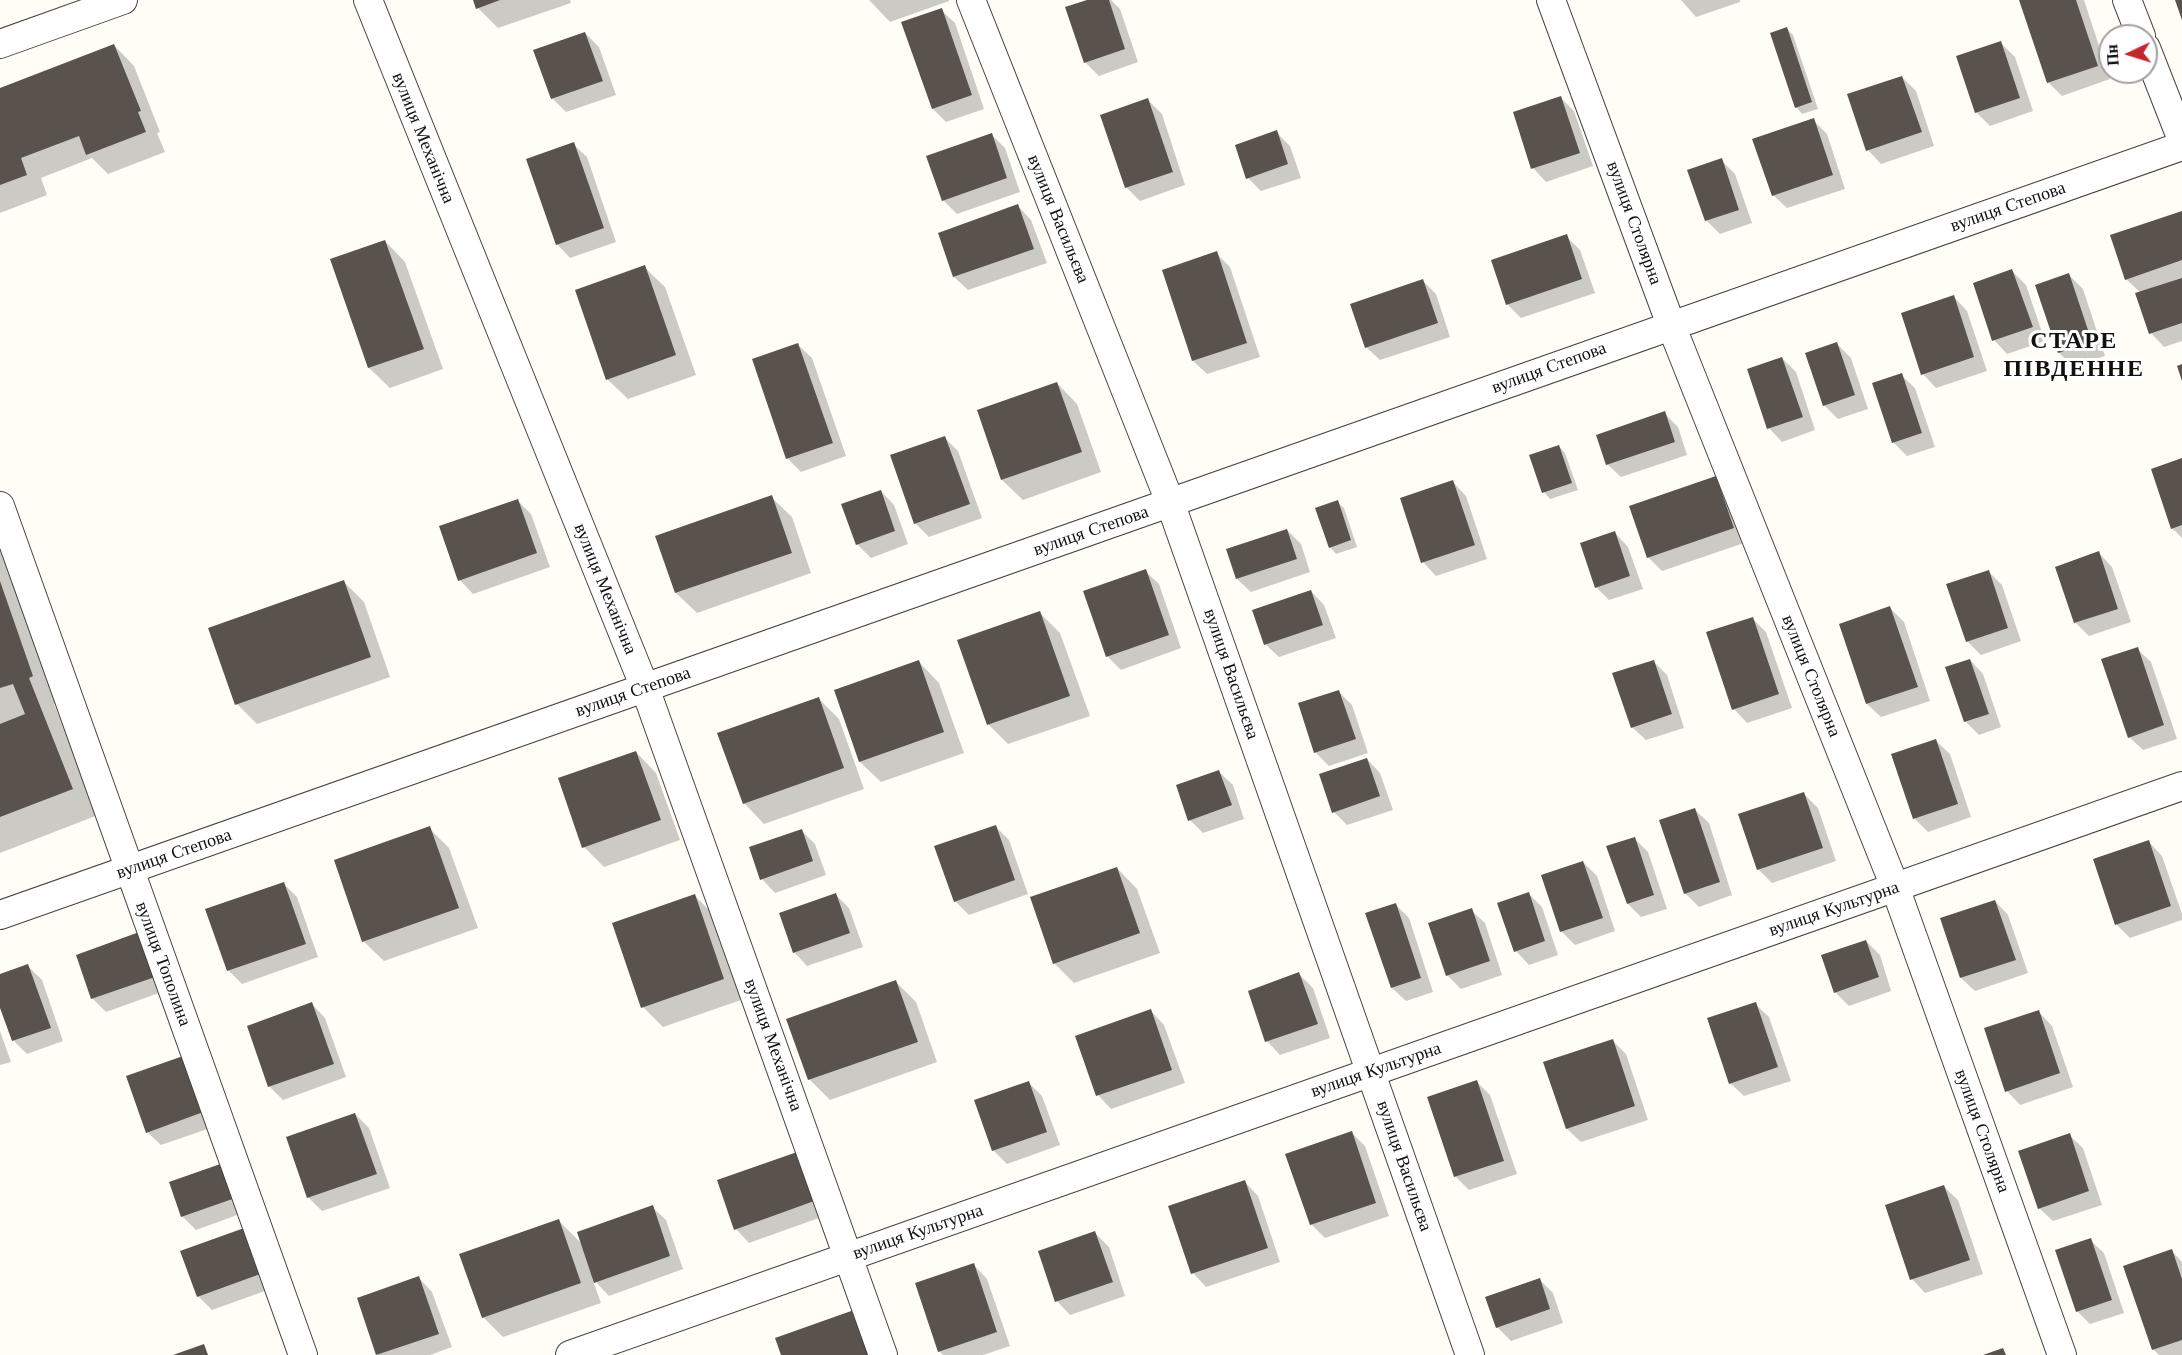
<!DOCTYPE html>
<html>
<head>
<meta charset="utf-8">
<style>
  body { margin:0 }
  #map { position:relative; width:2182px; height:1355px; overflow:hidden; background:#fffdf5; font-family:"Libre Baskerville",serif }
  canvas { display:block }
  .north { position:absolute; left:2098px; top:24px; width:60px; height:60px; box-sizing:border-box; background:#fff; border:2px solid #a0a0a0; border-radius:50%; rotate:266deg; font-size:16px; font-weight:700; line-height:24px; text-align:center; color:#111 }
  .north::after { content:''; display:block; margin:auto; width:21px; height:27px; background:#c4262e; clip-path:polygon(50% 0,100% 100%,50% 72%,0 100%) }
</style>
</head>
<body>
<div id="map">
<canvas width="2182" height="1355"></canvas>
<div class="north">Пн</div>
</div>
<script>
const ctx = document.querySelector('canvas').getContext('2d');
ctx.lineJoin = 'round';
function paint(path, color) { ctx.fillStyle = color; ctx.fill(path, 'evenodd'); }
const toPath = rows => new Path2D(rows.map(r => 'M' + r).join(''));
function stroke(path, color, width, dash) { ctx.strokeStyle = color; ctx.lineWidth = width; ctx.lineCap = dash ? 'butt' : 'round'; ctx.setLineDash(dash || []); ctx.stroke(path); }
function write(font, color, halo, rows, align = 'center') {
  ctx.font = font + ' "Libre Baskerville",serif'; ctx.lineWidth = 6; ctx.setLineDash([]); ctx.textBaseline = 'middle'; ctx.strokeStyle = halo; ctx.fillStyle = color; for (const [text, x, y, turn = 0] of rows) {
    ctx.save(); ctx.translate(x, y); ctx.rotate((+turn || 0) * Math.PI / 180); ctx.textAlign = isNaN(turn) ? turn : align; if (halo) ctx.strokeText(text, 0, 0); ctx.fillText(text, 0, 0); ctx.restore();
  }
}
paint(toPath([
  [475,0,570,0,571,3,498,28,478,8],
  [869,0,949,0,949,1,890,22],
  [1091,0,1111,0,1120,9,1138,62,1099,76,1085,62],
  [1681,0,1740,0,1740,2,1696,17],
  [2020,0,2084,0,2110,79,2062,96,2048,82],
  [941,10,955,23,984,109,946,122,933,109],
  [1787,29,1793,35,1818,109,1802,114,1796,107],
  [585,33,599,47,616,95,566,112,552,98],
  [2001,43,2015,57,2033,111,1990,126,1976,112],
  [114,45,134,66,160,132,157,133,165,152,108,174,92,158,41,178,47,195,0,213,0,90],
  [1902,77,1916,91,1934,146,1881,164,1868,150],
  [1560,97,1574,111,1593,166,1546,182,1533,168],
  [1148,100,1162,114,1185,185,1140,201,1126,187],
  [1813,120,1827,134,1845,189,1787,208,1773,195],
  [1276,132,1290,146,1301,178,1261,191,1248,178],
  [991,134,1005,148,1020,192,957,214,943,200],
  [573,144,587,157,616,242,570,258,557,244],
  [1721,160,1735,174,1752,223,1720,234,1706,220],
  [1018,206,1031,220,1047,263,968,290,954,277,940,234],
  [2182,212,2182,341,2164,347,2151,333,2141,293,2126,279],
  [1566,236,1580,250,1595,293,1521,318,1507,304],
  [385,241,405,262,443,369,390,388,369,368,332,260],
  [1216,253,1230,267,1260,357,1207,374,1193,361],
  [644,267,665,287,696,375,628,399,607,379],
  [2012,271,2026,285,2045,341,2007,354,1994,340],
  [2069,275,2083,289,2105,356,2073,366,2059,353],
  [1423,281,1436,294,1450,337,1380,360,1366,347],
  [1954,297,1967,311,1987,371,1936,388,1923,374],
  [1837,344,1851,358,1868,409,1838,419,1824,405],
  [798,345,812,358,846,456,801,472,788,459,754,360],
  [1782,358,1796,372,1815,430,1782,442,1769,428],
  [1901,375,1915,388,1935,447,1907,456,1893,442],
  [1057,383,1077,404,1101,472,1023,500,1002,480,978,411],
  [1664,413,1678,427,1687,455,1621,477,1607,464],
  [945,438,958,451,982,518,929,537,915,523],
  [1559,446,1565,453,1578,490,1550,499,1544,492],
  [2182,460,2182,538,2172,528],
  [1716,478,1730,492,1747,542,1662,571,1648,557],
  [1453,482,1466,496,1487,559,1436,576,1423,562],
  [881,491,894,505,908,544,871,558,857,544],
  [771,497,792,517,811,573,697,613,676,593,657,537],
  [518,501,531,514,550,567,473,594,460,580],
  [1337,502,1344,508,1357,547,1336,554,1330,547],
  [1287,530,1301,544,1310,572,1251,592,1237,579,1228,550],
  [0,531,58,703,54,704,98,815,0,853],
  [1615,533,1628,547,1643,589,1609,600,1596,587],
  [2099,553,2112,567,2131,622,2089,636,2075,622],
  [1145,571,1159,584,1181,648,1121,670,1107,656],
  [1988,571,2002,585,2021,641,1981,655,1967,641],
  [344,582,364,602,390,677,257,724,237,704],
  [1311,591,1324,605,1336,638,1279,657,1265,644],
  [1890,608,1904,622,1930,701,1881,717,1867,704,1841,624],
  [1040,613,1060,633,1090,716,1008,744,988,724],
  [1752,618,1766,632,1792,708,1747,723,1734,709],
  [2137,649,2151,662,2177,739,2143,750,2129,737],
  [1970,660,1983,674,2001,727,1979,735,1965,721],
  [1653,661,1667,675,1684,728,1646,740,1632,727],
  [919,662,939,683,964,753,881,782,860,762,836,691],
  [1338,691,1352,705,1368,753,1329,766,1315,752],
  [819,699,839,719,864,789,764,824,744,803],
  [1936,741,1950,754,1971,817,1928,832,1914,818],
  [636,752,656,773,680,840,604,867,584,847],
  [1367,759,1380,773,1393,810,1347,825,1334,812],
  [1219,772,1233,785,1244,819,1203,833,1190,820],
  [1804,794,1818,808,1836,861,1772,883,1758,869],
  [1695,810,1709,823,1732,895,1699,907,1685,893],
  [995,826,1009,840,1028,894,969,915,955,901],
  [429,828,449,848,478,928,384,961,363,941],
  [801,830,815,844,826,875,775,893,762,879],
  [1634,838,1648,852,1667,909,1641,917,1628,904],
  [2149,842,2162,856,2182,914,2182,920,2130,938,2116,924],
  [1583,862,1597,876,1615,931,1575,945,1561,931],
  [1117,868,1137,889,1160,953,1074,983,1054,963],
  [284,884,297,897,318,957,242,984,228,970],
  [835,894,849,908,863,947,807,966,794,952],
  [1529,894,1542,907,1558,955,1529,965,1516,951],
  [695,896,715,916,744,999,663,1027,643,1007],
  [1995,901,2008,915,2028,973,1975,991,1961,978],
  [1395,904,1409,918,1433,992,1406,1001,1392,988],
  [1471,910,1485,923,1502,975,1461,989,1447,975],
  [142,933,170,989,106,1012,92,998],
  [1866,941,1880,955,1891,991,1849,1006,1835,992],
  [28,966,42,980,63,1041,27,1054,13,1040,0,1003,0,976],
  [1299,974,1313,988,1330,1038,1280,1055,1267,1041,1250,992],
  [896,982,916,1002,937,1062,830,1100,810,1080,788,1020],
  [312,1004,325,1018,346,1077,283,1100,269,1086],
  [1755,1004,1769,1017,1791,1081,1744,1096,1730,1083],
  [1151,1011,1164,1025,1185,1083,1111,1109,1098,1095],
  [2039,1012,2052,1026,2073,1087,2020,1105,2007,1091],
  [0,1031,11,1062,0,1065],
  [1612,1040,1626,1054,1648,1120,1581,1142,1567,1129,1545,1063],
  [199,1071,219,1125,161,1145,147,1132],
  [1477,1082,1490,1095,1517,1174,1469,1190,1456,1177,1429,1098],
  [1029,1083,1042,1096,1060,1145,1007,1164,993,1150],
  [355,1114,369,1128,390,1188,322,1211,309,1198,288,1138],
  [1352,1133,1365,1146,1389,1216,1325,1238,1311,1224],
  [2069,1135,2083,1148,2102,1205,2053,1221,2039,1208],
  [799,1152,830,1214,749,1243,736,1229],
  [226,1163,251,1210,196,1230,182,1216],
  [1245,1182,1258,1196,1280,1262,1206,1287,1193,1273],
  [1944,1187,1958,1200,1983,1274,1925,1293,1912,1279],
  [652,1207,666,1220,683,1269,609,1296,592,1278,601,1303,503,1337,483,1317,559,1221,583,1245],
  [247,1229,276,1287,212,1310,198,1296],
  [1095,1233,1109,1247,1125,1296,1070,1315,1057,1301],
  [2090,1240,2104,1253,2124,1313,2090,1324,2077,1311],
  [2172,1251,2182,1262,2182,1355,2159,1355,2153,1349],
  [974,1265,987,1279,1010,1346,983,1355,943,1355,939,1351],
  [419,1278,432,1292,452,1347,430,1355,378,1355,359,1299],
  [1540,1280,1553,1293,1563,1323,1511,1341,1497,1327]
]), '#0003');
paint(toPath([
  [473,0,500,0,476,9],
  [1087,0,1109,0,1125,49,1084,63,1065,7],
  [2019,0,2076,0,2098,66,2047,83],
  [2175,0,2182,0,2182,20],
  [942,8,972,95,932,109,901,22],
  [1787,27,1812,102,1795,108,1770,33],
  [585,32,603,81,551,99,533,50],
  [2001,41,2020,98,1975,113,1956,56],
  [114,44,141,111,138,112,146,132,86,155,79,136,21,158,27,175,0,185,0,88],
  [1902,76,1922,132,1866,151,1847,94],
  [1561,96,1580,153,1531,169,1513,112],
  [1148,98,1173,172,1125,188,1100,115],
  [1814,118,1833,175,1772,196,1752,139],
  [1277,130,1288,164,1246,179,1235,145],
  [992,133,1007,178,942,201,926,156],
  [574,142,604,228,556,245,526,159],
  [1722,158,1739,210,1705,221,1687,170],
  [1018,204,1034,249,953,277,938,233],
  [2182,211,2182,260,2125,280,2110,235],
  [1567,234,1582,279,1506,305,1491,260],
  [385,240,424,349,368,368,330,259],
  [1217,251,1247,343,1192,361,1162,270],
  [645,265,676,355,606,380,575,290],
  [2012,269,2033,327,1992,341,1973,283],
  [2069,273,2092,342,2058,353,2035,285],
  [2182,278,2182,323,2149,334,2135,293],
  [1423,279,1438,323,1365,348,1350,304],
  [1954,295,1974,357,1921,375,1901,313],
  [1837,342,1855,395,1823,406,1805,353],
  [798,343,833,443,786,459,752,359],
  [1782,357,1803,417,1767,429,1747,369],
  [2182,364,2182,381,2177,366],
  [1902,373,1922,433,1892,443,1872,383],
  [1057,382,1082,452,1001,480,977,410],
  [1665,411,1675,442,1606,465,1596,435],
  [945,436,970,504,914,524,890,455],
  [1559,445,1572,483,1542,493,1529,455],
  [2182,458,2182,525,2171,529,2151,469],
  [1716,476,1734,528,1647,558,1629,506],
  [1453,480,1475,545,1421,563,1400,498],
  [881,490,895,531,856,545,841,504],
  [772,495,792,553,675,593,655,536],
  [518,499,537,553,458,581,439,526],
  [1338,500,1351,540,1329,548,1315,508],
  [1287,529,1297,559,1236,579,1226,549],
  [1615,531,1630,576,1595,588,1580,543],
  [2099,551,2118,609,2074,623,2055,567],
  [1146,569,1169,635,1106,657,1083,591],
  [1989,570,2008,628,1966,642,1946,584],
  [344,580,371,657,235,705,208,628],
  [0,581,33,676,29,678,73,789,0,817,0,724,25,714,13,684,0,688],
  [1311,590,1323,625,1264,645,1252,610],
  [1890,606,1918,687,1866,704,1839,624],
  [1040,611,1070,696,987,725,957,640],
  [1753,617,1779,694,1732,710,1706,632],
  [2138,647,2164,725,2128,738,2101,659],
  [1970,659,1989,714,1964,722,1945,667],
  [919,660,944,732,859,762,834,690],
  [1654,660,1672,714,1631,728,1612,673],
  [1339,690,1356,739,1314,753,1298,703],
  [819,697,844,768,743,804,717,733],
  [1936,739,1958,804,1913,819,1891,754],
  [636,751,661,820,582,848,558,778],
  [1367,758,1380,796,1332,813,1319,774],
  [1219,770,1232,805,1188,821,1176,785],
  [1804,792,1823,848,1757,870,1738,814],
  [1695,808,1720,882,1684,894,1659,820],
  [996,825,1015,880,954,902,934,846],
  [430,826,459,908,362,942,334,860],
  [802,829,813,861,760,880,749,847],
  [1635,837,1654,895,1627,904,1606,846],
  [2149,840,2171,906,2115,925,2093,859],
  [1583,861,1603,918,1560,932,1541,875],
  [1117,867,1140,933,1053,964,1030,897],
  [284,882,306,944,227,971,205,909],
  [1529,892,1545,941,1514,952,1497,903],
  [836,893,850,933,793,953,779,913],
  [695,894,724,979,641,1008,612,923],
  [1995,900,2016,960,1960,978,1940,918],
  [1396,903,1421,978,1391,988,1365,913],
  [1472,908,1490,961,1446,976,1428,923],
  [142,931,158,976,91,999,76,955],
  [1866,940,1879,977,1834,993,1821,955],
  [28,964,51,1028,12,1041,0,1008,0,974],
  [1299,972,1318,1024,1265,1042,1248,991],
  [896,980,918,1042,808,1080,786,1019],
  [312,1002,334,1064,268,1087,247,1026],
  [1756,1002,1778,1067,1729,1084,1707,1018],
  [1151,1009,1172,1070,1096,1096,1075,1036],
  [2039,1010,2060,1073,2005,1092,1984,1028],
  [1613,1039,1635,1106,1566,1129,1543,1062],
  [186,1055,206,1111,146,1133,126,1076],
  [1477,1080,1504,1161,1454,1177,1427,1097],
  [1029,1081,1047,1132,992,1151,974,1100],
  [355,1113,377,1174,307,1198,286,1137],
  [1352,1131,1376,1203,1310,1225,1285,1154],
  [2070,1133,2089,1191,2038,1209,2018,1151],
  [800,1151,817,1200,734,1230,717,1180],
  [226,1162,238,1197,181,1217,169,1182],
  [1245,1180,1268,1248,1191,1274,1168,1206],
  [1944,1185,1970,1260,1910,1280,1885,1205],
  [653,1205,670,1256,594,1283,577,1232],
  [559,1219,581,1283,482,1318,459,1254],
  [247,1227,263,1273,197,1297,180,1251],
  [1095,1231,1113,1282,1055,1302,1038,1251],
  [2091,1238,2112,1300,2076,1312,2055,1250],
  [2172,1249,2182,1279,2182,1340,2152,1350,2123,1266],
  [974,1263,997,1332,938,1352,915,1283],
  [419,1276,439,1334,376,1355,357,1298],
  [1540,1278,1550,1309,1496,1328,1485,1297],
  [854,1310,869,1355,781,1355,775,1338],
  [204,1344,208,1355,173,1355],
  [2003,1348,2006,1355,1983,1355]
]), '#5a524d');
const minor = toPath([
  [368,0,645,688,883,1355],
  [971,0,1170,502,1470,1355],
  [1551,0,1671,325,1895,887,2062,1355],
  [2127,0,2141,36],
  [0,44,123,0],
  [2146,48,2182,140],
  [0,506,303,1355],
  [0,915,2182,146],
  [570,1355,2182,786]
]);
stroke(minor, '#444', 30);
stroke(minor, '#fff', 28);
write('18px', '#111', '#fff', [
  ["вулиця Механічна",423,138,68],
  ["вулиця Степова",2008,207,-19],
  ["вулиця Васильєва",1058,219,68],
  ["вулиця Столярна",1634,223,70],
  ["вулиця Степова",1549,368,-20],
  ["вулиця Степова",1091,531,-19],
  ["вулиця Механічна",605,589,68],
  ["вулиця Васильєва",1231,674,71],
  ["вулиця Столярна",1811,676,68],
  ["вулиця Степова",633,692,-19],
  ["вулиця Степова",174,854,-19],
  ["вулиця Культурна",1834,909,-19],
  ["вулиця Тополина",163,964,70],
  ["вулиця Механічна",773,1045,70],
  ["вулиця Культурна",1376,1070,-19],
  ["вулиця Столярна",1982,1131,70],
  ["вулиця Васильєва",1404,1166,71],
  ["вулиця Культурна",918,1232,-19]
]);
ctx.letterSpacing = '1.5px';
write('bold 24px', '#111', '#fff', [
  ["СТАРЕ",2074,341],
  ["ПІВДЕННЕ",2074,369]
]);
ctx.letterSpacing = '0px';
</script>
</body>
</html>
